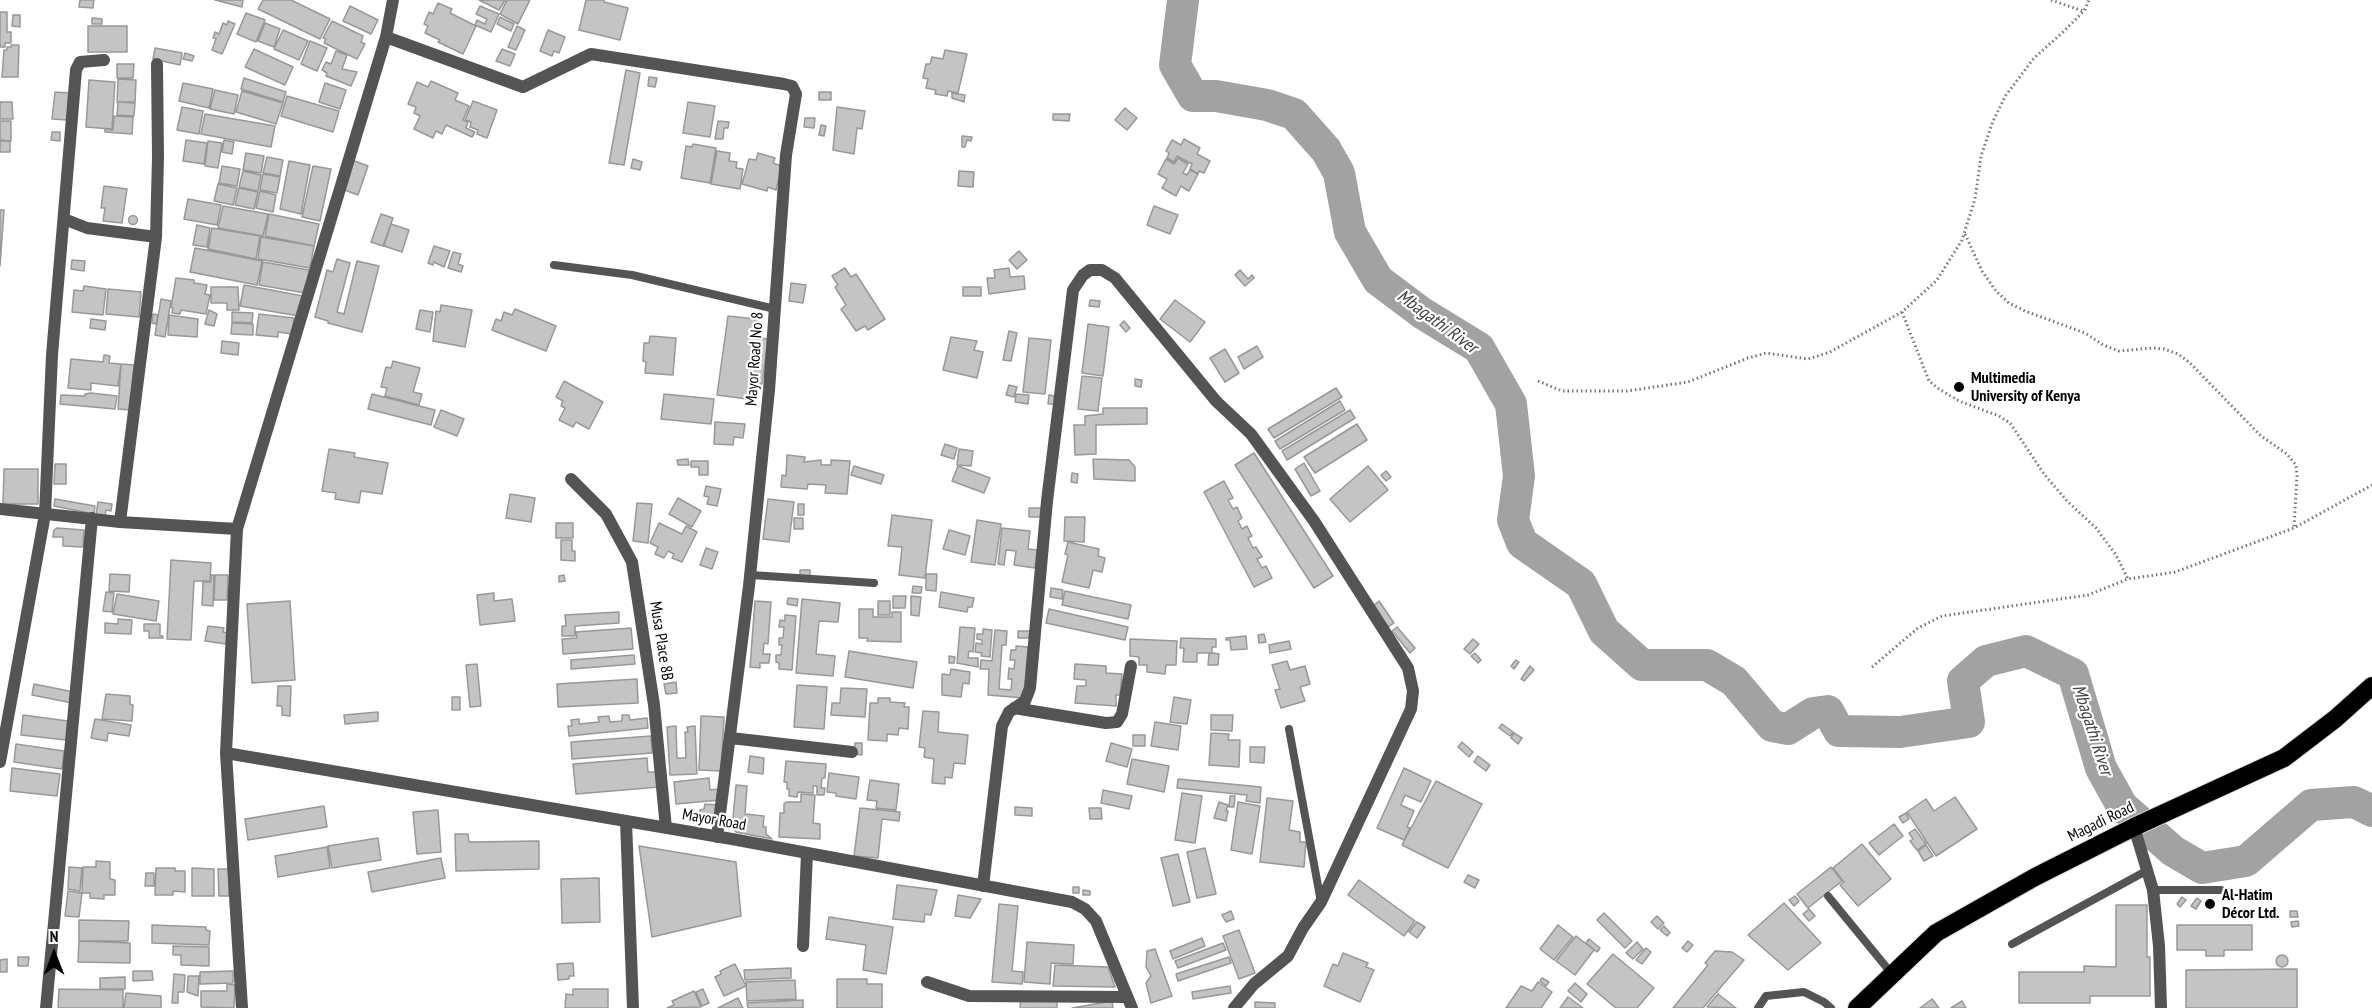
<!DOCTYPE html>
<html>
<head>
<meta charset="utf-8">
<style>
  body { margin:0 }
  #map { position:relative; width:2372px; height:1008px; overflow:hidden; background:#fff; font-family:"PT Sans Narrow",sans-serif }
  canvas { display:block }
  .north { position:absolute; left:24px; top:924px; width:60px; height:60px; -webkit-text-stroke:4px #fff; paint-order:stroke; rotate:0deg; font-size:16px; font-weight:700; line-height:24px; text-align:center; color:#000 }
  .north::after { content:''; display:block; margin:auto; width:21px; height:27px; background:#000; clip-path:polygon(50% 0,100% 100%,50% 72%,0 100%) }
</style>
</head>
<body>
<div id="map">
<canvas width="2372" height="1008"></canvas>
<div class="north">N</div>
</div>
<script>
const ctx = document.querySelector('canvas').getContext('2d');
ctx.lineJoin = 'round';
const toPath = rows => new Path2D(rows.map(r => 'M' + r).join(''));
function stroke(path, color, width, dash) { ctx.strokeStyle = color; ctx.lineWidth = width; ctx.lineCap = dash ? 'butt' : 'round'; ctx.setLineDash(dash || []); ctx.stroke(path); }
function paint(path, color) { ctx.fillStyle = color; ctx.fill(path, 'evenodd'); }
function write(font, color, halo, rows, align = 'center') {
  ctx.font = font + ' "PT Sans Narrow",sans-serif'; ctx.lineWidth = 4.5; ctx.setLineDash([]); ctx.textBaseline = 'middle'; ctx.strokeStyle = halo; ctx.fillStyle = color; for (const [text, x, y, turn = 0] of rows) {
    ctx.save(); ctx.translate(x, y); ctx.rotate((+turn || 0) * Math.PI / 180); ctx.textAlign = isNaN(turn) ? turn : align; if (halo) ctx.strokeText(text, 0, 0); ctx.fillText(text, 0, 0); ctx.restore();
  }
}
stroke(toPath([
  [1183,0,1175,65,1193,96,1216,96,1267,105,1294,114,1326,150,1339,173,1350,232,1378,280,1422,313,1479,348,1511,404,1519,476,1513,520,1522,543,1581,584,1604,631,1642,665,1707,665,1734,681,1772,726,1788,729,1813,713,1828,711,1839,731,1900,732,1969,722,1963,681,1986,661,2026,651,2073,674,2101,768,2122,806,2173,851,2202,868,2246,861,2311,805,2354,802,2372,811]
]), '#a2a2a2', 32);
const building = toPath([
  [80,0,94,0,93,8,79,7,80,0],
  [215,0,243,0,242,7,215,0],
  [263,0,291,0,330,19,320,39,258,9,263,0],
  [479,0,505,0,499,10,479,0],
  [507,0,530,0,518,24,500,14,507,0],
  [586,0,604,0,604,2,628,8,620,40,579,30,586,0],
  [438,3,452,9,450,13,476,26,463,54,438,42,440,40,425,33,428,26,424,24,429,12,433,14,438,3],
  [350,6,378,20,371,34,343,21,350,6],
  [480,6,499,14,491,32,475,25,477,20,485,24,487,19,476,14,480,6],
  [0,12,7,12,7,32,11,32,11,43,5,43,5,47,0,47,0,12],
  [246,13,265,20,256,42,237,34,246,13],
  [13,15,20,15,20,27,12,26,13,15],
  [500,17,514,24,511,31,497,24,500,17],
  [92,18,102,19,102,24,92,24,92,18],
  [228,21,235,24,222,54,212,50,216,39,213,38,215,32,219,34,223,23,227,25,228,21],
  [332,21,363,36,361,42,365,44,357,59,324,43,326,39,323,38,332,21],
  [265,23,280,29,274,47,258,41,265,23],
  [88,26,127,26,127,52,88,52,88,26],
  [517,26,525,30,516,50,508,47,517,26],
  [283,30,308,41,299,60,274,49,283,30],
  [548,30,565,37,559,53,554,51,552,56,540,51,548,30],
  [310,41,327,48,317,71,301,64,310,41],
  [11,45,19,45,18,77,2,77,4,50,7,50,7,47,11,47,11,45],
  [155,48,182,53,180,65,153,59,155,48],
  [254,49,293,67,285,85,245,67,254,49],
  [502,49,515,54,510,66,496,61,502,49],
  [945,50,967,54,958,93,948,91,947,96,935,94,936,90,926,88,928,79,923,78,926,64,930,64,932,57,943,59,945,50],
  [336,51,347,55,342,69,357,72,351,86,326,76,327,73,322,70,326,62,331,64,336,51],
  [185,53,194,56,192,61,183,59,185,53],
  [117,64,134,64,133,78,117,78,117,64],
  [626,70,640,73,624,165,609,163,626,70],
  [649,77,657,78,655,87,648,86,649,77],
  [244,78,286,92,283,102,241,89,244,78],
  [118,79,136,80,135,102,117,102,118,79],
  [89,80,115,82,112,129,86,127,89,80],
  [431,81,458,93,455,100,469,106,463,120,468,122,466,128,475,132,472,137,446,125,442,134,436,131,433,138,414,129,420,116,414,113,416,107,408,104,417,82,428,87,431,81],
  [183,83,213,89,209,108,179,101,183,83],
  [325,83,346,90,340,109,319,102,325,83],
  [215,90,238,95,234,114,210,109,215,90],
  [242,91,283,103,276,124,236,112,242,91],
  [55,92,69,93,67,120,52,119,55,92],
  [819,92,831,92,831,100,819,100,819,92],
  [952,93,965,95,964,102,952,98,952,93],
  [287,96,339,111,333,132,281,116,287,96],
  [473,101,497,110,487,138,477,134,478,130,470,127,471,122,465,120,473,101],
  [0,102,12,102,13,119,0,119,0,102],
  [118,102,135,103,134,116,117,115,118,102],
  [688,102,715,106,710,137,683,133,688,102],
  [182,107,203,111,199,134,177,130,182,107],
  [837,107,865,111,862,129,857,128,854,154,833,150,837,107],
  [1125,108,1137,118,1127,130,1115,120,1125,108],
  [205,114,275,126,271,147,201,134,205,114],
  [1053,114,1070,114,1069,121,1053,120,1053,114],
  [114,116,133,117,132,134,105,132,105,129,113,130,114,116],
  [805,118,815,118,814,128,804,127,805,118],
  [0,121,11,121,11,141,0,140,0,121],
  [718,121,729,122,728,128,724,128,723,139,715,139,718,121],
  [821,125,826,126,824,136,819,135,821,125],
  [52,132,60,132,60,141,51,140,52,132],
  [962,136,972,137,971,141,967,140,965,147,962,147,962,136],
  [1184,139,1200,148,1197,154,1210,161,1204,173,1199,171,1198,174,1190,169,1192,164,1177,156,1174,162,1167,158,1169,153,1166,151,1172,140,1181,145,1184,139],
  [186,140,207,143,204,164,183,161,186,140],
  [224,140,234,142,232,154,222,152,224,140],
  [0,141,10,141,10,152,0,152,0,141],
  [208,141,222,143,218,168,205,166,208,141],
  [693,144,716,148,710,183,681,178,686,146,692,147,693,144],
  [717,151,730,153,729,161,737,162,736,168,743,169,740,189,711,184,717,151],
  [246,153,264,156,261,173,243,170,246,153],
  [758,153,775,158,773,163,782,166,776,190,768,187,767,191,742,184,749,159,756,160,758,153],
  [267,157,283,160,280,176,263,173,267,157],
  [1178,158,1188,164,1183,173,1187,175,1190,170,1198,174,1189,191,1181,186,1176,196,1162,188,1167,179,1158,174,1166,159,1174,164,1178,158],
  [633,159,642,162,640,170,631,168,633,159],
  [352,160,368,166,358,195,342,189,352,160],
  [289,161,310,165,301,214,280,209,289,161],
  [222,166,240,169,237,186,219,183,222,166],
  [313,166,331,169,320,221,302,217,313,166],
  [243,171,261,175,258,191,239,187,243,171],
  [959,171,974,172,973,187,958,186,959,171],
  [263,174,280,177,277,193,260,190,263,174],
  [218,184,237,188,233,205,214,201,218,184],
  [104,186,127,189,122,223,103,221,105,208,101,208,104,186],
  [239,188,258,192,254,209,235,205,239,188],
  [260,191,276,195,273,212,256,208,260,191],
  [188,199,221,205,217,225,184,219,188,199],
  [223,206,268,214,263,236,218,228,223,206],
  [1154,206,1178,215,1170,234,1147,225,1154,206],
  [0,210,4,210,0,266,0,210],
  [269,214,319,224,314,246,265,236,269,214],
  [381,214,393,218,383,246,371,242,381,214],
  '128.5 220a4.5 4.5 0 1 1 9 0a4.5 4.5 0 1 1-9 0Z',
  [391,224,409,230,402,252,384,246,391,224],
  [197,225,210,228,207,247,193,245,197,225],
  [212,228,260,236,256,259,208,249,212,228],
  [261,237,314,246,310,268,258,259,261,237],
  [434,246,450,251,444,267,434,262,433,265,428,263,434,246],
  [195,248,262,261,257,285,190,272,195,248],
  [1019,251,1027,260,1017,269,1009,260,1019,251],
  [453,252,461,254,458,264,463,266,461,272,448,268,453,252],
  [337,259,350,263,337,312,344,314,357,261,379,266,362,332,328,323,328,321,315,317,327,270,333,272,337,259],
  [72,260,85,261,84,271,71,269,72,260],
  [263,262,309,270,305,293,259,285,263,262],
  [845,268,851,277,856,274,885,319,868,330,865,326,856,331,841,309,846,305,835,287,838,285,832,276,845,268],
  [1009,268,1010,277,1024,276,1025,289,989,294,987,278,995,278,994,270,1009,268],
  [1240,270,1248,279,1252,275,1254,278,1245,286,1235,275,1240,270],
  [176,278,194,280,194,283,207,285,205,294,210,295,206,314,181,310,180,314,172,313,173,308,171,307,176,278],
  [791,283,806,285,803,303,789,301,791,283],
  [244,285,303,296,299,316,240,306,244,285],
  [84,286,106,289,103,315,72,312,74,290,83,291,84,286],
  [211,287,238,287,239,310,227,310,227,303,211,303,211,287],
  [963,287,981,287,981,296,963,296,963,287],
  [108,289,141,292,139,317,106,314,108,289],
  [161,299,171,301,165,337,155,335,161,299],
  [1090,300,1100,301,1099,307,1089,306,1090,300],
  [1175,300,1205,322,1190,342,1160,319,1175,300],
  [441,305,472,310,465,347,433,341,436,311,440,312,441,305],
  [515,309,556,326,546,351,492,330,496,319,501,321,504,312,512,315,515,309],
  [209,310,217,314,214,326,205,324,209,310],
  [420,310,433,312,430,332,416,329,420,310],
  [232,312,253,313,252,323,232,322,232,312],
  [153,314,158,315,156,324,152,323,153,314],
  [259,314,294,318,292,334,278,332,278,337,256,335,259,314],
  [169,315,198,319,197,337,168,335,169,315],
  [728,316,756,319,753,337,768,339,762,384,749,383,747,399,717,395,728,316],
  [91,319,106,321,105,330,90,328,91,319],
  [1124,321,1130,328,1126,332,1120,325,1124,321],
  [232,323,253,324,253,335,231,334,232,323],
  [1088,324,1109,327,1103,376,1082,373,1088,324],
  [1009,331,1017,333,1011,361,1003,360,1009,331],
  [650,336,676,338,673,375,645,373,646,362,643,361,644,343,649,343,650,336],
  [951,337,977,341,974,350,983,352,977,378,943,370,951,337],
  [1029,338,1051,340,1045,394,1023,392,1029,338],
  [222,341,239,343,238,355,221,353,222,341],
  [1257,346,1263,357,1244,369,1238,357,1257,346],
  [1225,349,1239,373,1225,382,1210,358,1225,349],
  [104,355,110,356,109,363,121,364,118,386,91,383,91,390,68,388,71,359,103,362,104,355],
  [393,361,420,368,413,392,422,394,419,405,385,396,387,388,381,387,386,367,391,368,393,361],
  [121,364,134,365,130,410,118,409,121,364],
  [1082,376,1102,378,1098,411,1078,409,1082,376],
  [1135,379,1142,380,1141,387,1135,386,1135,379],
  [564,381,603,402,589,429,576,422,573,427,559,420,565,408,561,406,563,401,556,397,564,381],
  [1009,385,1017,387,1014,397,1006,395,1009,385],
  [1336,388,1342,397,1274,438,1268,429,1336,388],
  [91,393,117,396,115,409,60,404,61,395,85,396,85,394,91,393],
  [372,394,435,410,431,425,368,409,372,394],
  [664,394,714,399,711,424,661,419,664,394],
  [1016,394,1029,395,1028,404,1015,402,1016,394],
  [1049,395,1055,396,1054,404,1048,404,1049,395],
  [1340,401,1345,410,1280,449,1275,441,1340,401],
  [1103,408,1147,408,1147,424,1096,425,1096,454,1075,455,1074,425,1085,425,1085,416,1103,414,1103,408],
  [441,410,464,419,457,436,434,427,441,410],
  [1350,410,1355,418,1287,460,1282,451,1350,410],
  [715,422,745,424,743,438,734,437,733,445,714,444,715,422],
  [1357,424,1367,440,1315,473,1304,457,1357,424],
  [945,444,957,448,954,459,941,455,945,444],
  [329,449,355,453,354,457,388,463,382,494,361,491,359,503,335,499,336,493,322,491,329,449],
  [959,449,973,451,971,466,957,465,959,449],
  [1254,453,1333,576,1314,588,1235,465,1254,453],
  [787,455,805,457,804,462,821,460,821,465,831,465,831,460,850,461,847,494,825,493,826,485,808,484,807,489,781,487,782,475,786,476,787,455],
  [688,459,689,465,678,465,677,460,688,459],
  [1093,459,1129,460,1135,467,1135,481,1094,479,1093,459],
  [691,461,708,461,708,475,699,475,699,467,691,467,691,461],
  [1304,463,1320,491,1311,496,1295,469,1304,463],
  [55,464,66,464,66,484,54,484,55,464],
  [854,466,884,475,881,484,851,475,854,466],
  [958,466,990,478,984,493,952,481,958,466],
  [1368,466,1388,490,1350,522,1330,499,1368,466],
  [4,469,38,469,38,504,3,504,4,469],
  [1386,471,1391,477,1386,481,1381,475,1386,471],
  [1072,473,1078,474,1077,483,1071,482,1072,473],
  [1224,481,1233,498,1228,500,1233,509,1237,507,1242,518,1238,521,1242,529,1247,526,1252,536,1248,538,1253,548,1256,547,1262,557,1257,559,1262,568,1266,566,1272,578,1254,587,1204,492,1224,481],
  [706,486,721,489,717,506,707,504,709,497,704,496,706,486],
  [510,494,535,498,531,522,506,518,510,494],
  [678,498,701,511,692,527,669,514,678,498],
  [55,499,95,506,94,514,54,506,55,499],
  [768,499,794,502,789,542,763,539,768,499],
  [98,502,112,504,111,511,106,510,105,516,96,515,98,502],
  [637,503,652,504,648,543,633,541,637,503],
  [798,504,804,504,804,515,798,515,798,504],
  [1029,508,1043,508,1043,517,1029,517,1029,508],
  [892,515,932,520,925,578,899,575,902,547,888,546,892,515],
  [1065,517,1085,517,1084,542,1064,541,1065,517],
  [794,518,803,518,803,529,794,529,794,518],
  [977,520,1001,524,995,565,971,562,977,520],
  [556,523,573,523,573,538,556,538,556,523],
  [659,523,682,534,686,526,697,532,682,562,672,558,674,554,668,551,664,558,655,554,658,547,650,543,659,523],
  [57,528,84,530,83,547,63,546,63,537,53,537,54,530,57,528],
  [1002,528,1030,531,1028,549,1037,550,1035,568,1014,565,1016,551,1006,550,1004,565,998,564,1002,528],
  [949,530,970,536,965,555,943,549,949,530],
  [561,540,572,540,572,551,575,551,575,561,561,560,561,540],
  [1068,542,1099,549,1098,556,1105,558,1102,572,1093,570,1089,588,1062,582,1068,555,1065,554,1068,542],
  [706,548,718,552,712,569,700,565,706,548],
  [171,560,211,563,210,581,194,581,191,640,167,639,171,560],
  [800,570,810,570,810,578,800,578,800,570],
  [110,574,130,575,129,592,109,591,110,574],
  [926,574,937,574,936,591,926,590,926,574],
  [211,575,214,575,213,606,202,605,203,582,211,582,211,575],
  [215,575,228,575,227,600,214,600,215,575],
  [564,575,565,581,559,582,559,576,564,575],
  [913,586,922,587,921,593,912,593,913,586],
  [1051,588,1063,590,1062,599,1050,597,1051,588],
  [1065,591,1131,605,1128,619,1062,605,1065,591],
  [106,592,114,593,112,612,103,611,106,592],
  [941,592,974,598,972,607,968,607,967,612,939,607,941,592],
  [494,593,494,601,512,599,515,621,480,625,477,595,494,593],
  [117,594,159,601,156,621,113,614,117,594],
  [893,596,906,596,905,608,893,608,893,596],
  [911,596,921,597,919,616,911,615,911,596],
  [788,598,798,599,797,606,787,604,788,598],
  [802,599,840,603,838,622,819,621,816,654,835,656,833,676,796,673,802,599],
  [290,601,295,680,252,683,247,604,290,601],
  [755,601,771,602,768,644,764,643,763,654,770,654,769,663,760,663,760,668,750,667,755,601],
  [878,601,890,601,890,615,878,615,878,601],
  [1379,601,1394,623,1388,627,1373,606,1379,601],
  [859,609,873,609,873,617,892,617,892,612,901,612,901,642,867,641,868,638,859,638,859,609],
  [1049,609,1128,627,1125,640,1046,623,1049,609],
  [619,612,619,623,575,626,575,636,562,636,562,626,566,626,565,615,619,612],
  [785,615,796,616,792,670,779,669,779,663,776,662,776,655,781,655,782,645,779,645,779,638,783,638,784,627,779,627,780,620,785,621,785,615],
  [118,619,132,620,131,634,105,633,105,623,118,624,118,619],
  [144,624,160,624,160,636,163,636,163,638,149,638,149,631,144,631,144,624],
  [208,626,224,628,223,632,228,633,226,644,205,641,208,626],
  [960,627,975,628,973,652,969,651,968,658,978,658,978,667,957,663,960,627],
  [1397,627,1415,648,1410,653,1392,631,1397,627],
  [631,628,633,649,563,654,562,639,577,638,576,632,631,628],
  [983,629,992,630,990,657,981,656,982,653,975,652,976,643,982,644,982,640,977,639,977,634,983,634,983,629],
  [995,630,1007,631,1006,645,1002,645,999,689,1011,690,1012,679,1008,679,1009,668,1014,669,1015,660,1010,660,1011,650,1016,650,1016,646,1028,647,1024,698,988,695,989,669,980,669,981,660,992,661,995,630],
  [1018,631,1030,631,1029,638,1018,638,1018,631],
  [1264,634,1266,642,1259,643,1258,635,1264,634],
  [1246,636,1247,649,1231,650,1230,640,1226,640,1226,638,1246,636],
  [1181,638,1216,639,1216,647,1212,647,1212,653,1197,653,1197,662,1183,662,1184,648,1180,648,1181,638],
  [1130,639,1177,641,1176,665,1166,665,1165,674,1147,672,1147,665,1139,665,1139,657,1130,656,1130,639],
  [1473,639,1479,644,1470,654,1464,649,1473,639],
  [1289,641,1291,649,1270,653,1269,645,1289,641],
  [849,651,917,662,913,688,845,677,849,651],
  [1214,653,1219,654,1218,665,1208,665,1209,654,1214,653],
  [1475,653,1481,660,1478,663,1471,656,1475,653],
  [634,655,635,664,571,669,571,660,634,655],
  [949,656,955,657,954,663,949,663,949,656],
  [1516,660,1519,662,1514,669,1511,666,1516,660],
  [1287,661,1290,670,1305,666,1310,684,1300,687,1305,701,1281,708,1275,690,1280,689,1272,665,1287,661],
  [477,664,481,706,470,707,466,665,477,664],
  [1075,664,1106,666,1106,673,1122,674,1120,695,1116,695,1116,706,1075,703,1077,686,1086,686,1086,680,1074,679,1075,664],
  [1530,666,1534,670,1524,681,1521,679,1530,666],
  [951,669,970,672,969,684,963,683,961,697,942,695,942,674,950,675,951,669],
  [637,679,638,703,558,707,557,684,637,679],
  [676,682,677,693,666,694,664,684,676,682],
  [34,684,74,692,72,703,32,695,34,684],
  [797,685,827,687,824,729,794,727,797,685],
  [278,686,291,686,290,716,282,715,282,706,277,706,278,686],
  [841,688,867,689,865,717,831,715,832,703,840,703,841,688],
  [106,694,130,696,130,704,133,705,132,721,102,719,106,694],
  [452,697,460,697,460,710,452,710,452,697],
  [1174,697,1191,700,1187,724,1170,722,1174,697],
  [878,698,890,698,890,702,905,703,904,707,909,707,908,729,899,728,898,735,887,734,887,741,868,740,870,703,878,703,878,698],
  [923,711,939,712,938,732,968,735,965,764,954,763,952,778,945,777,945,784,932,783,934,759,924,757,925,748,919,747,923,711],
  [378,712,378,721,345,724,344,715,378,712],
  [23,715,68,721,66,740,21,735,23,715],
  [622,715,629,715,630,720,647,718,648,728,569,736,568,726,572,726,571,720,579,719,579,724,599,722,598,717,609,716,610,722,622,721,622,715],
  [1211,715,1233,715,1232,731,1211,730,1211,715],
  [701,716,724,717,721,771,699,770,701,716],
  [95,719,131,725,129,736,108,733,107,741,91,738,95,719],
  [1155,722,1181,726,1178,750,1151,746,1155,722],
  [1502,724,1513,732,1510,736,1499,728,1502,724],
  [676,726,677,758,686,758,685,732,688,732,687,727,695,726,697,774,670,775,667,727,676,726],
  [1211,733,1229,734,1228,740,1240,740,1239,767,1209,765,1211,733],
  [1514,733,1522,738,1518,744,1511,738,1514,733],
  [1133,735,1145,735,1145,746,1133,746,1133,735],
  [651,736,652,753,572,759,571,742,651,736],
  [1462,742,1473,752,1469,757,1458,747,1462,742],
  [855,743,862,743,862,755,855,754,855,743],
  [1111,743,1132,749,1127,767,1106,761,1111,743],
  [16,744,64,751,62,769,14,762,16,744],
  [1250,747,1265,747,1264,763,1250,762,1250,747],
  [750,756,764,758,763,774,748,772,750,756],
  [1478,756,1490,765,1486,771,1474,762,1478,756],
  [647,758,648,772,658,772,659,787,576,794,573,764,647,758],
  [1132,759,1169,766,1164,792,1127,784,1132,759],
  [786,761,826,764,825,778,822,778,821,788,825,788,824,795,817,795,817,786,813,786,813,793,798,792,797,797,789,796,789,789,787,789,787,782,784,782,786,761],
  [12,768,60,774,57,796,10,791,12,768],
  [1404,768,1431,781,1421,802,1405,795,1401,805,1414,811,1407,827,1410,828,1404,840,1377,828,1404,768],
  [829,773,859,777,856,799,836,796,836,793,827,792,829,773],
  [709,778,710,790,719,789,720,800,676,804,674,782,709,778],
  [1178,779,1261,787,1260,803,1246,801,1247,795,1177,788,1178,779],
  [870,780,899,784,896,810,876,808,877,801,867,800,870,780],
  [1436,781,1482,804,1448,868,1402,845,1436,781],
  [736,785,747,786,745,814,764,816,763,827,766,827,766,834,772,839,736,832,732,828,736,785],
  [1103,790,1132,796,1129,809,1101,803,1103,790],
  [1182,793,1202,796,1195,843,1175,840,1182,793],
  [801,794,815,795,813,823,820,824,820,839,779,837,780,813,784,813,784,804,786,802,801,802,801,794],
  [1230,796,1235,796,1234,807,1229,807,1230,796],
  [1955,797,1977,829,1936,856,1907,812,1926,799,1934,811,1955,797],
  [1267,798,1293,801,1289,830,1300,832,1300,842,1306,842,1304,867,1260,862,1267,798],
  [1219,802,1228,805,1226,811,1228,811,1226,821,1214,818,1219,802],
  [1238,802,1260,806,1252,854,1231,850,1238,802],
  [705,804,717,805,716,822,699,820,700,810,704,809,705,804],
  [324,806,327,827,248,840,245,819,324,806],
  [1015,807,1032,808,1032,816,1015,815,1015,807],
  [860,808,900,812,899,821,882,819,878,858,854,856,860,808],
  [1089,808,1101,808,1102,819,1090,819,1089,808],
  [438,810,441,852,417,854,413,812,438,810],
  [1906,813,1909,819,1903,823,1899,817,1906,813],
  [1894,824,1903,836,1879,855,1869,843,1894,824],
  [1915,829,1926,844,1917,850,1910,841,1913,839,1909,833,1915,829],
  [455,834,468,834,469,842,539,841,539,869,456,871,455,834],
  [378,838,381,860,332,868,328,846,378,838],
  [1862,844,1891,879,1858,906,1840,885,1844,882,1833,868,1862,844],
  [1926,845,1933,856,1924,861,1918,851,1926,845],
  [639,846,736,862,741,916,652,937,639,846],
  [327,847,330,868,278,877,275,856,327,847],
  [1205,848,1216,894,1197,898,1187,852,1205,848],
  [1178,854,1190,902,1173,906,1161,858,1178,854],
  [441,858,445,878,372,892,368,872,441,858],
  [96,861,110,862,110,879,115,880,115,895,104,895,104,899,90,898,90,893,82,893,83,867,96,867,96,861],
  [69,867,82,868,80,891,68,889,69,867],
  [1831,867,1842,881,1808,908,1797,894,1831,867],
  [156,868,175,868,175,871,185,871,185,892,173,891,173,895,155,895,156,868],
  [192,868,214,869,214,896,192,896,192,868],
  [218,869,229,869,229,896,219,896,218,869],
  [146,873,154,873,154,886,145,886,146,873],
  [1468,875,1479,880,1475,888,1464,882,1468,875],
  [599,878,600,922,562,923,561,879,599,878],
  [1359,880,1415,921,1404,936,1348,895,1359,880],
  [897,885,937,890,931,915,925,914,924,922,893,919,897,885],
  [1073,887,1079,887,1079,893,1073,893,1073,887],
  [1083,890,1090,891,1090,895,1083,895,1083,890],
  [68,891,82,893,79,917,65,916,68,891],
  [958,895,981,899,970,918,955,916,958,895],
  [1795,896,1799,901,1794,906,1789,900,1795,896],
  [2182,897,2186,900,2180,907,2177,904,2182,897],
  [2197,898,2201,901,2196,909,2191,906,2197,898],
  [1784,903,1821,943,1788,970,1748,935,1784,903],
  [999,904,1018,906,1012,971,1023,972,1022,984,992,982,999,904],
  [2116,905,2147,905,2147,957,2150,957,2150,996,2090,996,2090,1003,2019,1003,2019,972,2084,972,2084,966,2116,967,2116,905],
  [1809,909,1815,916,1809,921,1803,914,1809,909],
  [1231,911,1234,919,1226,922,1222,915,1231,911],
  [2290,911,2297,911,2298,917,2290,917,2290,911],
  [1604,913,1632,941,1625,948,1597,920,1604,913],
  [1657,916,1664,923,1658,929,1651,922,1657,916],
  [829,917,893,927,886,974,863,970,866,945,826,939,829,917],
  [79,920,129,921,128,941,79,941,79,920],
  [2298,921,2299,926,2292,927,2291,922,2298,921],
  [1417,922,1425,927,1417,938,1409,932,1417,922],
  [152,925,206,927,206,930,210,931,209,945,152,943,152,925],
  [1558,925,1573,937,1554,960,1540,949,1558,925],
  [2177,925,2252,925,2252,950,2224,950,2224,956,2206,956,2206,950,2177,950,2177,925],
  [1664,926,1670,933,1667,936,1660,930,1664,926],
  [1239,930,1255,973,1239,979,1223,936,1239,930],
  [1576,936,1594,950,1575,975,1556,961,1576,936],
  [1202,938,1205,946,1173,959,1170,951,1202,938],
  [1589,939,1600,948,1597,952,1586,943,1589,939],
  [79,941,130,943,130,963,78,962,79,941],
  [1688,941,1693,945,1687,952,1682,948,1688,941],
  [1027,942,1074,945,1073,964,1051,963,1050,984,1024,982,1027,942],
  [1637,942,1643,949,1633,959,1626,953,1637,942],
  [1223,943,1226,950,1178,968,1175,961,1223,943],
  [173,946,209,947,209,966,181,965,181,955,173,955,173,946],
  [1646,948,1651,952,1642,964,1636,960,1646,948],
  [1155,949,1172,996,1151,1003,1146,983,1151,976,1146,967,1147,951,1155,949],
  [1715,951,1732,952,1744,960,1703,1008,1673,1008,1708,965,1705,963,1715,951],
  [1343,953,1368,963,1366,967,1374,970,1360,1002,1324,986,1333,964,1338,966,1343,953],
  [1613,954,1654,988,1637,1008,1616,1008,1587,984,1613,954],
  '2276 961a6 6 0 1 1 12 0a6 6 0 1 1-12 0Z',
  [18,957,29,957,28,966,18,966,18,957],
  [1229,957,1231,963,1178,981,1176,974,1229,957],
  [7,959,7,972,0,972,0,960,7,959],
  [573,963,574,976,569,976,569,979,558,980,557,964,573,963],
  [735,964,746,986,724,996,715,977,721,974,720,971,735,964],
  [1055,965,1108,967,1115,987,1053,986,1055,965],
  [791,968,791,978,745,980,744,970,791,968],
  [2297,969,2297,1008,2186,1008,2186,970,2297,969],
  [133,971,152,971,153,980,133,981,133,971],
  [233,971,233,983,200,984,200,972,233,971],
  [174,974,185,975,184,992,178,992,178,1003,172,1003,174,974],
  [188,976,199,976,198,996,187,992,188,976],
  [125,977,125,989,100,989,100,978,125,977],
  [1542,978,1549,982,1546,986,1540,981,1542,978],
  [837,979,867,979,867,984,882,984,882,1008,837,1008,837,979],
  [795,980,796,999,747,1001,746,982,795,980],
  [1538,982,1552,992,1541,1008,1506,1008,1521,986,1532,991,1538,982],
  [1575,983,1587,994,1581,1002,1568,991,1575,983],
  [227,984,235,985,234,1008,201,1007,201,991,227,991,227,984],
  [1230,986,1231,993,1193,999,1192,992,1230,986],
  [59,989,123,990,123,1008,58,1008,59,989],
  [573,989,608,989,608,1008,565,1008,566,994,573,995,573,989],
  [703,989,709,1003,702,1006,696,992,703,989],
  [694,991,701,1007,667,1008,674,1005,672,1001,694,991],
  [126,993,161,996,161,1008,124,1008,126,993],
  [1718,994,1736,1008,1707,1007,1718,994],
  [1021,997,1057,999,1057,1008,1020,1008,1021,997],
  [1568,997,1583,1008,1560,1008,1568,997],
  [738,998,743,1008,718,1008,738,998],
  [1932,999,1939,1008,1920,1008,1932,999],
  [803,1000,803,1008,748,1008,747,1003,803,1000],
  [1112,1001,1113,1008,1072,1008,1112,1001],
  [1962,1001,1966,1008,1951,1008,1962,1001],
  [1255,1002,1275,1003,1275,1008,1255,1008,1255,1002]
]);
paint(building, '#c4c4c4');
stroke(building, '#989898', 1.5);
const highway = toPath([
  [1857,1008,1936,933,2035,877,2134,827,2284,758,2335,719,2372,686]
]);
stroke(highway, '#dbdbdb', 20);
stroke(toPath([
  [2051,0,2083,11],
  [1965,234,1982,271,1996,291,2009,303,2025,311,2085,333,2103,345,2119,351,2153,348,2164,349,2178,354,2189,362,2261,436,2287,454,2296,465,2297,476,2294,527],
  [1902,312,1929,381,1939,389,1959,401,1999,416,2010,423,2044,474,2068,502,2096,528,2116,555,2128,579],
  [1538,381,1562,391,1627,391,1688,382,1748,358,1766,353,1808,359,1830,352,1902,312,1937,280,1962,240,1975,199,1981,156,1993,121,2006,95,2034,58,2063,32,2084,11,2089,0],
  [1872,667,1918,628,1942,616,2088,595,2128,579,2175,572,2294,528,2372,485]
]), '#767676', 3, [1.5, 3]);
stroke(toPath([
  [554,265,632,275,775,309],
  [751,575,874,583],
  [1289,729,1321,902],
  [2153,890,2221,890],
  [1828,896,1892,974],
  [2012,944,2148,870],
  [1758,1008,1766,996,1804,992,1824,1002,1831,1008]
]), '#545454', 8);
stroke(toPath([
  [386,37,523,87,591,54,784,84,792,86,796,94,786,155,769,390,749,586,717,837],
  [64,219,87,228,156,237],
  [571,479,606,514,632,562,654,705,666,828],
  [0,509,120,522,237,529],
  [120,522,156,237,158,157,157,64],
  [1014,708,1106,723,1117,722,1122,714,1131,666],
  [731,738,852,752],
  [226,753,732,839,1072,902,1085,909,1096,921,1132,1008],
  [0,762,45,514,52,355,76,70,80,62,104,60],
  [626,821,633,1008],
  [2134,827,2153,890,2159,946,2161,1008],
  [983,886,1002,726,1009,712,1025,701,1030,688,1047,501,1073,290,1083,275,1090,270,1102,270,1115,278,1216,401,1251,434,1314,521,1408,668,1413,691,1411,709,1321,902,1303,928,1288,956,1254,984,1234,1008],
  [803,946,807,853],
  [927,982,969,996,1127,997],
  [46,1008,92,518],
  [242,1008,226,753,237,529,386,37,393,0]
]), '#545454', 12);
stroke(highway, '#000', 18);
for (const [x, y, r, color] of [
  [1959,387,6,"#000"],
  [2210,904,6,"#000"]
]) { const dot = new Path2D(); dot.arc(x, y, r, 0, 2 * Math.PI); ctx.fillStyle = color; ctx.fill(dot); stroke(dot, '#fff', 2); }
write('16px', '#000', '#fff', [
  ["Mayor Road No 8",755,359,-86],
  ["Musa Place 8B",661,641,81],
  ["Mayor Road",714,820,10],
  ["Magadi Road",2101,822,-26]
]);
write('bold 16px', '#000', '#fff', [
  ["Multimedia",1971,378],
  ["University of Kenya",1971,396],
  ["Al-Hatim",2222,895],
  ["Décor Ltd.",2222,913]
], 'left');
write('italic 18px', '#434343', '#fff', [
  ["Mbagathi River",1437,322,36],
  ["Mbagathi River",2092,730,72]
]);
</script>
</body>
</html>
